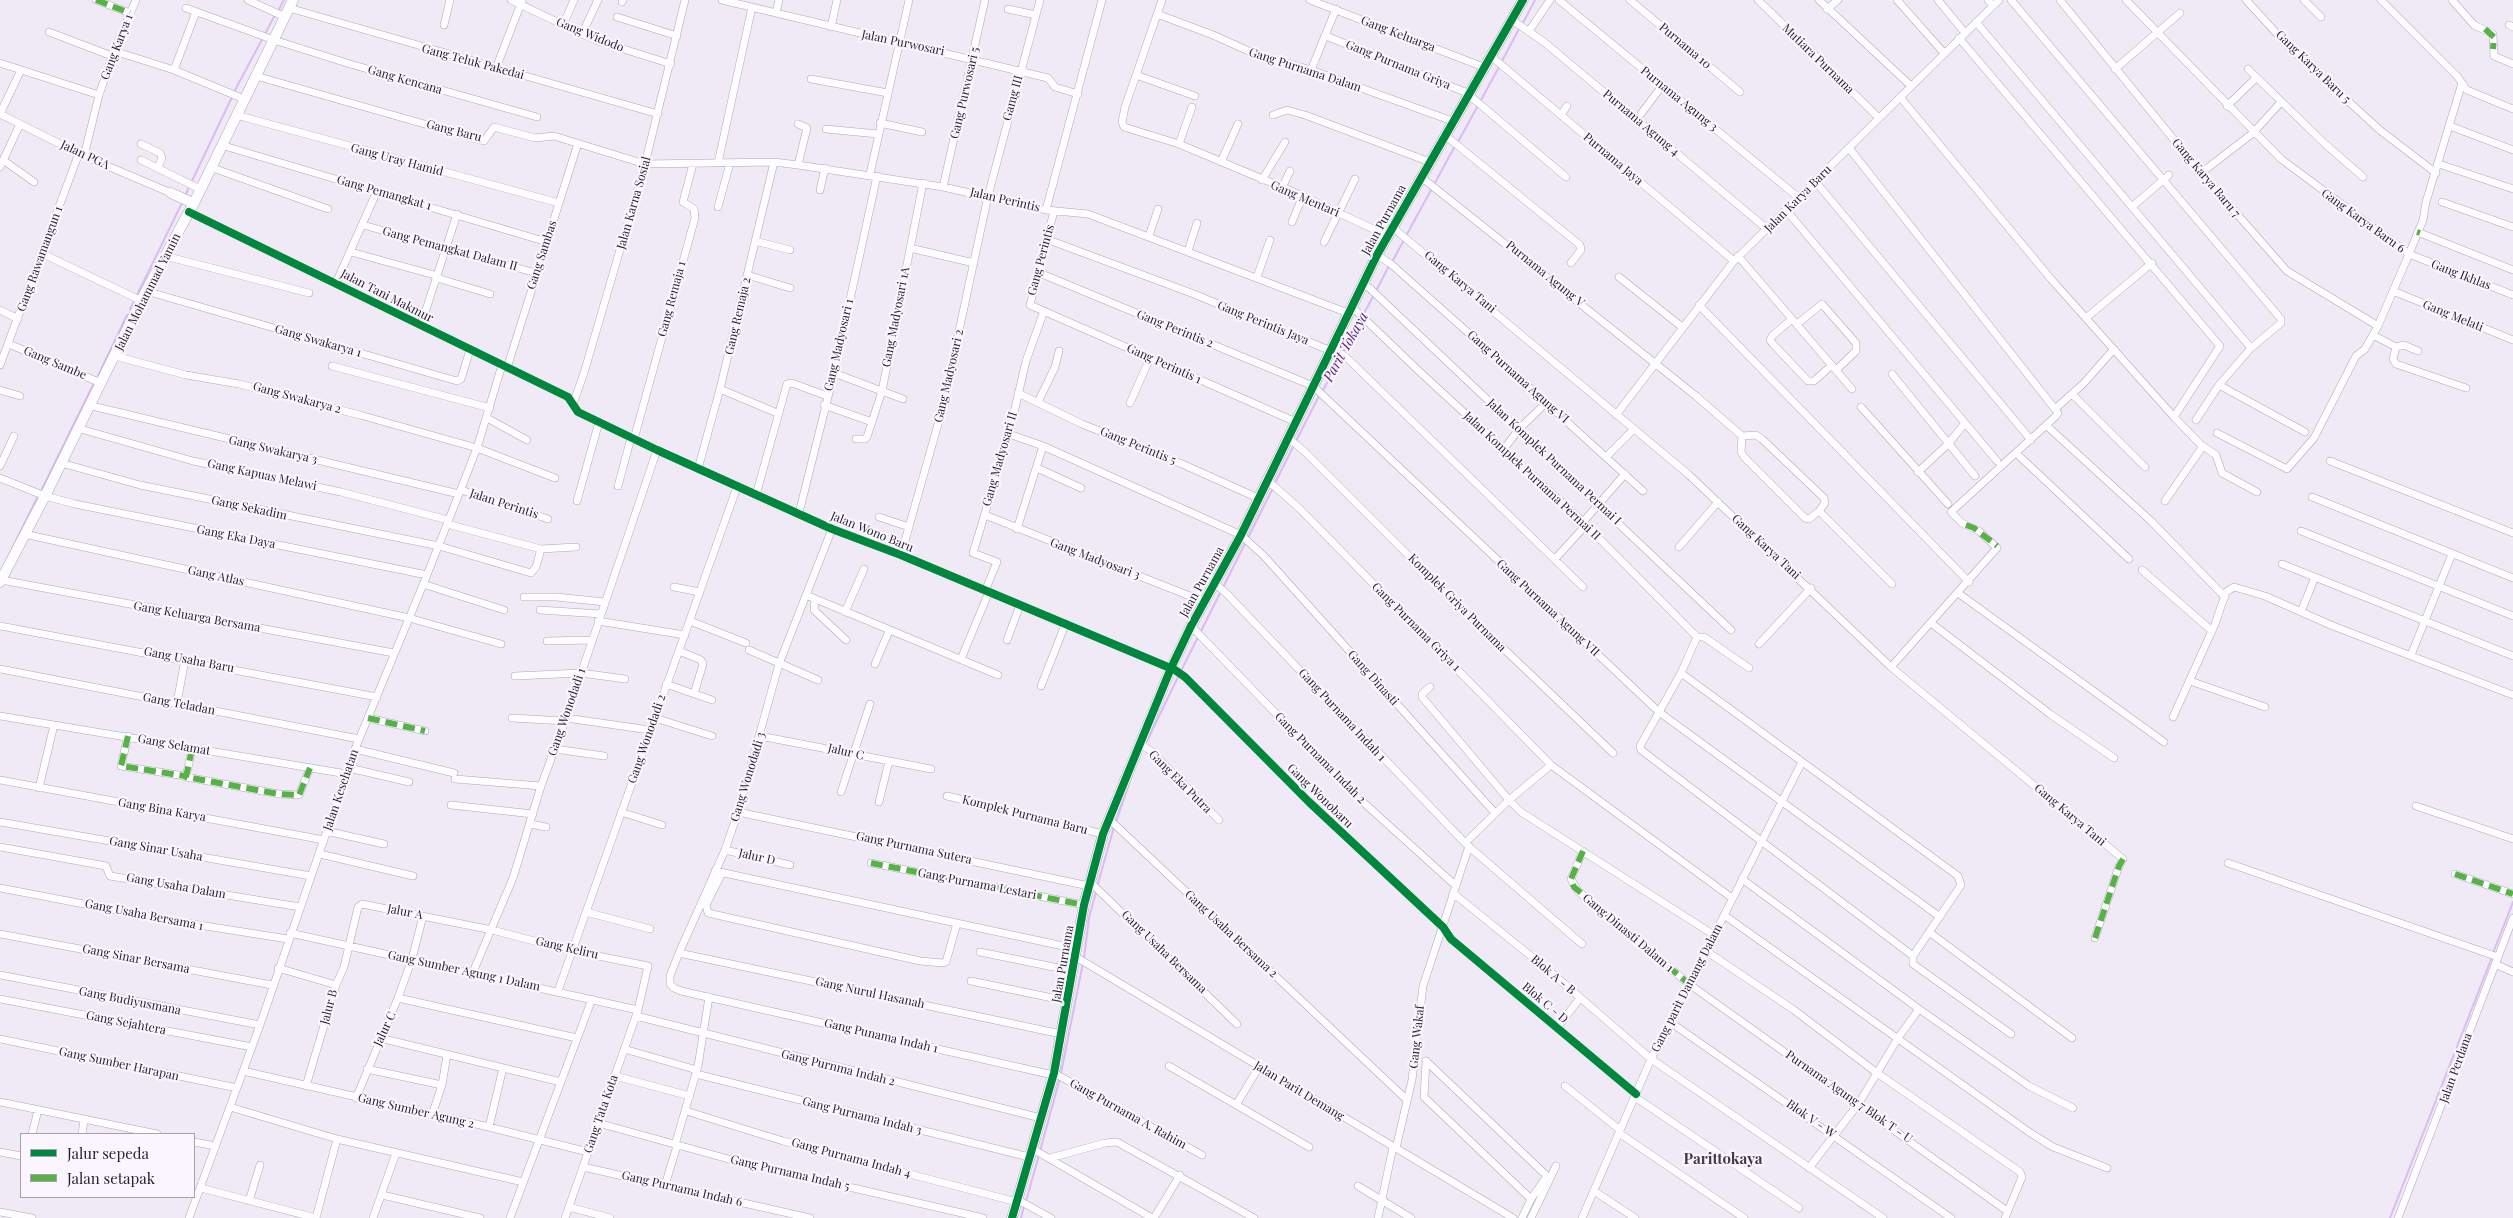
<!DOCTYPE html>
<html>
<head>
<meta charset="utf-8">
<style>
  body { margin:0 }
  #map { position:relative; width:2513px; height:1218px; overflow:hidden; background:#f0e9f6; font-family:"Playfair Display",serif }
  canvas { display:block }
  .legend { position:absolute; left:20px; top:1133px; width:175px; height:65px; box-sizing:border-box; background:#faf5fe; border:1px solid #a6a1aa; margin:0; padding:6px 9px; list-style:none; font-size:15px; color:#28232b }
  .legend li { display:flex; align-items:center; gap:10px; height:25px }
  .legend b { width:25px; border:1px solid #a6a1aa }
</style>
</head>
<body>
<div id="map">
<canvas width="2513" height="1218"></canvas>
<ul class="legend">
<li><b style="height:6px;background:#00873e"></b>Jalur sepeda</li>
<li><b style="height:6px;background:#56b246"></b>Jalan setapak</li>
</ul>
</div>
<script>
const ctx = document.querySelector('canvas').getContext('2d');
ctx.lineJoin = 'round';
const toPath = rows => new Path2D(rows.map(r => 'M' + r).join(''));
function stroke(path, color, width, dash) { ctx.strokeStyle = color; ctx.lineWidth = width; ctx.lineCap = dash ? 'butt' : 'round'; ctx.setLineDash(dash || []); ctx.stroke(path); }
function write(font, color, halo, rows, align = 'center') {
  ctx.font = font + ' "Playfair Display",serif'; ctx.lineWidth = 4.5; ctx.setLineDash([]); ctx.textBaseline = 'middle'; ctx.strokeStyle = halo; ctx.fillStyle = color; for (const [text, x, y, turn = 0] of rows) {
    ctx.save(); ctx.translate(x, y); ctx.rotate((+turn || 0) * Math.PI / 180); ctx.textAlign = isNaN(turn) ? turn : align; if (halo) ctx.strokeText(text, 0, 0); ctx.fillText(text, 0, 0); ctx.restore();
  }
}
stroke(toPath([
  [278,11,284,0],
  [1523,23,1535,0],
  [1501,63,1520,27],
  [234,92,275,15],
  [1458,142,1499,67],
  [191,183,232,97],
  [185,196,189,187],
  [1406,236,1455,146],
  [1392,262,1404,240],
  [1376,291,1389,266],
  [137,295,182,203],
  [130,309,135,300],
  [1363,315,1374,295],
  [1343,352,1361,319],
  [98,376,127,315],
  [1322,392,1341,357],
  [1296,441,1319,396],
  [1275,483,1294,445],
  [42,489,93,385],
  [7,559,37,498],
  [1200,633,1273,488],
  [1181,671,1198,637],
  [1147,741,1179,675],
  [1116,822,1132,775],
  [1097,887,1114,827],
  [2493,953,2513,902],
  [1084,958,1089,918,1096,892],
  [1061,1073,1083,963],
  [1040,1151,1060,1078],
  [1026,1201,1039,1155],
  [1021,1218,1024,1206],
  [2390,1218,2492,957]
]), '#dabbf3', 2);
const street = toPath([
  [96,0,130,13],
  [248,0,285,17],
  [511,0,595,40,671,64],
  [722,0,1048,78,1055,87,1078,94],
  [1162,0,1125,107,1122,122,1124,127,1179,144,1303,196,1388,236],
  [1310,0,1486,68],
  [1559,0,1799,198],
  [1630,0,1740,92],
  [1758,0,1879,118],
  [1819,0,1911,86],
  [1897,0,1944,53],
  [1938,0,1965,33],
  [1988,0,1993,6],
  [2011,0,2281,319,2281,323,2251,348,2219,385,2196,420],
  [2060,0,2201,173,2287,271,2378,326],
  [2126,0,2281,159,2409,254,2378,326,2365,349,2356,356,2314,438,2287,469,2217,433],
  [2246,0,2290,48,2382,132],
  [2304,0,2321,17],
  [2381,0,2457,76,2467,90,2513,109],
  [2452,0,2474,25,2493,34,2494,56,2513,64],
  [622,2,623,0],
  [186,8,274,40,350,64,537,117],
  [289,8,658,114],
  [1008,9,1036,15],
  [1827,9,1838,0],
  [776,13,779,0],
  [1157,14,1213,35,1253,53,1311,70,1455,122],
  [617,17,677,36],
  [1512,20,1544,42,1767,229],
  [1976,22,2251,348],
  [444,25,450,0],
  [563,25,574,0],
  [2509,25,2513,27],
  [831,27,837,0],
  [1529,31,1550,0],
  [49,32,112,56],
  [582,34,598,0],
  [1326,36,1470,94],
  [1959,38,2220,346,2174,417],
  [114,51,174,70,244,99],
  [1492,57,1734,261],
  [0,63,99,95],
  [496,68,522,1],
  [2115,69,2180,13],
  [2248,69,2324,143,2363,177],
  [174,70,196,12],
  [1311,70,1336,9],
  [1136,75,1195,96],
  [256,76,484,141,494,127,535,138,554,136,645,164,774,162,798,165,943,187,1046,210,1088,214,1348,313],
  [811,79,888,93],
  [2462,83,2426,202,2423,220,2409,254,2513,295],
  [1469,95,1566,177],
  [1900,97,2051,279,2174,417,2200,444,2216,455,2222,473,2257,492],
  [2227,106,2256,78],
  [0,114,84,156,171,193],
  [0,114,21,70],
  [236,115,559,203],
  [1273,115,1287,110,1305,115,1430,162],
  [1561,115,1567,106],
  [1637,119,1662,86],
  [880,123,922,132],
  [798,124,807,128,798,165],
  [2450,126,2513,150],
  [826,129,878,134],
  [2381,131,2436,173],
  [1446,136,1580,245,1581,250,1571,263],
  [141,144,160,153,162,158,158,167],
  [1179,144,1192,107],
  [221,145,547,242],
  [1849,148,2055,409],
  [84,156,99,95,114,51,136,0],
  [3,160,34,182],
  [141,160,200,189],
  [1221,162,1238,124],
  [718,163,752,7],
  [2442,165,2513,189],
  [0,167,20,124],
  [210,167,328,209],
  [2201,173,2253,133,2281,102],
  [870,174,909,0],
  [1421,177,1696,396,1742,436,1756,435,1762,439,1824,498,1825,503,1819,511,1892,584],
  [1262,180,1285,142],
  [1815,181,2031,440],
  [943,187,985,0],
  [1282,188,1290,171],
  [820,190,825,168],
  [2442,202,2513,227],
  [2133,206,2169,175],
  [718,207,730,163],
  [1046,210,1102,0],
  [1786,210,1997,461],
  [1054,211,1030,305,1296,422],
  [189,212,568,397,578,412,657,450,832,529,901,555,1175,670,1185,677,1309,802,1443,927,1451,939,1636,1094],
  [1292,222,1303,196],
  [363,225,536,273],
  [1392,227,1688,474,1891,667,2123,859,2119,866,2095,938],
  [2420,233,2513,270],
  [1149,236,1158,209],
  [1046,239,1194,294,1331,351],
  [755,241,790,250],
  [1324,242,1355,179],
  [910,248,974,263],
  [1188,251,1197,223],
  [351,252,438,276],
  [43,254,142,301],
  [1377,255,1391,264,1509,369,1643,491],
  [165,256,309,293],
  [1738,256,1852,389],
  [1037,272,1313,386,1659,712,1940,917],
  [747,275,790,288],
  [1257,277,1270,240],
  [1619,277,1682,327],
  [437,278,490,294],
  [1363,282,1731,630],
  [336,283,377,191],
  [146,291,457,381,461,379,470,350],
  [2393,291,2513,340],
  [1699,305,1969,582],
  [1351,306,1421,373,1583,522,1697,637],
  [0,310,18,319],
  [2086,318,2152,263],
  [1792,319,1772,336,1770,340,1773,344,1808,381,1814,381,1832,365],
  [1797,324,1822,304,1856,343,1856,351,1836,370],
  [421,325,457,214],
  [2373,335,2396,347,2404,345,2418,351],
  [9,344,101,383],
  [2396,347,2393,359,2396,364,2466,388],
  [1332,348,1346,357,1583,587],
  [115,356,186,375,239,384,360,415,477,448,555,478],
  [0,365,79,153],
  [332,366,490,408],
  [507,368,578,143],
  [834,373,903,399],
  [1892,374,1975,476],
  [2219,385,2305,432],
  [720,389,777,413],
  [0,390,20,396],
  [1018,393,1082,424,1182,464,1258,498],
  [2072,394,2145,467],
  [1038,402,1055,367,1059,351],
  [1130,403,1150,358],
  [573,404,584,373,645,164,685,0],
  [88,405,459,494],
  [824,405,872,422],
  [1861,407,1948,504],
  [1616,415,1734,261,1999,0],
  [487,418,527,440],
  [2047,426,2151,521,2225,597],
  [77,428,193,461,341,492,448,520],
  [1009,434,1043,446,1241,535,1264,556,1495,813],
  [1742,436,1741,452,1744,457,1805,518,1809,519,1819,511],
  [1288,438,1303,450,1460,607,1613,753],
  [634,439,695,218,694,209,683,202,693,164],
  [856,439,865,439,867,437,882,391,923,183],
  [1504,449,1519,429,1547,402],
  [2017,454,2129,559],
  [1606,457,1634,429],
  [2330,461,2513,533],
  [61,463,140,485,439,546,531,573,536,567,541,549],
  [0,466,14,436],
  [1037,468,1081,488],
  [698,469,720,389,774,162],
  [1918,472,1948,444,1965,423],
  [0,478,45,496,75,504,427,575],
  [1266,479,1299,508,1551,765,1732,898],
  [618,486,631,438],
  [461,490,548,519],
  [756,495,787,384,792,383,827,396],
  [2312,497,2513,578],
  [577,501,599,422],
  [2165,501,2203,446],
  [799,513,834,373,877,176],
  [985,515,1205,602],
  [879,517,909,527],
  [1583,522,1625,474],
  [447,524,541,549,576,547],
  [832,529,779,664,738,812,725,850,679,953,670,976,670,984,674,988,681,991,1053,1075],
  [1017,529,1043,446],
  [2301,531,2513,616],
  [24,534,409,618,501,644],
  [1679,547,1718,502],
  [901,555,942,410,988,196,1040,0],
  [1555,559,1586,525],
  [2282,564,2513,656],
  [2142,570,2212,631],
  [1,580,394,653],
  [1214,583,1226,593,1465,843,1509,800,1521,812,1714,935],
  [423,584,504,610],
  [674,587,700,592],
  [985,591,997,562,973,553,1009,434,1026,361,1044,311],
  [1958,593,2164,742],
  [806,595,998,675],
  [524,597,556,597,605,602],
  [815,599,814,610,846,640],
  [540,610,601,614],
  [845,612,864,569],
  [2301,612,2315,577],
  [598,621,685,635],
  [690,621,746,643],
  [1931,623,2050,714,2114,758],
  [0,626,377,697],
  [1191,626,1353,793,1455,885],
  [1697,637,1681,673,1640,746,1641,750,1913,956,1913,964,2011,1034],
  [1697,637,1704,637,1749,668],
  [1007,640,1020,605],
  [547,641,592,640],
  [1759,644,1811,588],
  [749,650,818,680],
  [679,651,701,660,703,664,694,694],
  [2411,655,2452,554],
  [961,659,989,592],
  [875,664,889,631],
  [1891,667,1997,548,1979,531,1962,523,1951,512,2056,416,2058,413,2055,409,2084,383,2114,349],
  [0,669,359,739],
  [1681,673,1958,876,1961,885,1913,956],
  [515,676,581,673,625,679],
  [2190,681,2265,707],
  [666,684,712,700],
  [1041,686,1065,625],
  [1430,687,1422,694,1422,697,1509,800,1551,765],
  [177,703,185,659],
  [0,716,347,774],
  [2173,717,2215,624,2226,592,2234,587,2265,596,2333,626,2513,695],
  [368,718,425,731],
  [512,718,565,721],
  [566,718,650,730],
  [655,718,712,736],
  [128,736,121,766,185,776],
  [760,736,931,769],
  [1140,744,1151,751,1219,820],
  [192,749,186,777,279,794,299,795,310,768],
  [355,749,454,773],
  [555,749,604,756],
  [349,768,409,782],
  [455,779,541,786],
  [0,780,324,840],
  [39,788,54,725],
  [841,792,870,704],
  [947,796,1103,834],
  [879,802,889,761],
  [451,805,533,814],
  [2416,806,2513,839],
  [621,812,662,825],
  [738,812,1089,886],
  [1109,819,1407,1100],
  [0,822,311,876],
  [530,824,546,827],
  [326,831,384,844],
  [1467,845,1582,944],
  [0,847,106,866,110,876,300,907],
  [725,850,790,865],
  [1583,851,1571,879,1578,891,1689,984,2007,1211],
  [320,854,413,876],
  [871,863,1084,905],
  [2228,863,2498,957],
  [715,871,1077,949],
  [722,873,706,905,708,913,920,961,943,963,946,962,957,923],
  [2455,874,2513,894],
  [1742,879,1919,1009],
  [1090,882,1237,1024],
  [0,888,167,920,288,939],
  [1453,893,1553,974,1651,1059,1883,1218],
  [586,912,650,929],
  [1724,915,2029,1132,2053,1147,2107,1168],
  [1929,932,2072,1038],
  [290,933,638,1010],
  [0,934,272,985],
  [1706,951,1794,1010,1877,1073,2020,1172,2022,1177,2005,1218],
  [980,952,1073,971],
  [679,953,1061,1034],
  [1076,957,1513,1218],
  [2495,964,2513,972],
  [278,968,336,985,306,1086],
  [473,972,513,878,541,786,565,721,657,450],
  [0,975,260,1025],
  [971,981,1067,1001],
  [336,985,344,967,358,907,362,904,492,930,573,951,648,966,638,1010,565,1218],
  [558,991,737,487],
  [398,998,577,1038],
  [0,999,252,1047],
  [636,1016,1041,1118],
  [1670,1022,1951,1218],
  [1557,1028,1580,998],
  [380,1038,561,1082],
  [0,1039,237,1088],
  [624,1049,697,1070],
  [1426,1061,1424,1097,1531,1199,1522,1218],
  [1426,1061,1547,1176,1531,1199],
  [1169,1066,1309,1147],
  [367,1069,442,1085],
  [243,1071,489,1127,588,1152],
  [1054,1073,1202,1155],
  [696,1074,1029,1157],
  [615,1076,690,1096],
  [1565,1086,1620,1130],
  [1635,1097,1799,1208],
  [356,1098,398,998,412,959,423,916],
  [0,1102,157,1134],
  [1236,1105,1259,1067],
  [230,1107,337,1139],
  [686,1111,783,1141,1017,1202],
  [432,1115,442,1085,447,1055],
  [598,1123,732,1160,983,1218],
  [489,1127,503,1068],
  [1619,1133,1744,1218],
  [32,1134,38,1110],
  [82,1134,84,1120],
  [194,1142,216,1146],
  [675,1145,698,1066,709,997],
  [1031,1148,1152,1218],
  [1396,1148,1412,1080,1423,986,1469,846],
  [0,1152,21,1156],
  [1050,1158,1105,1143,1117,1142,1254,1218],
  [583,1167,810,1218],
  [1809,1168,1859,1103,1898,1038,1919,1009,2029,1086,2073,1108],
  [665,1185,677,1146],
  [1358,1186,1411,1218],
  [201,1188,316,1218],
  [1594,1191,1635,1218],
  [382,1195,480,1218],
  [1018,1200,1051,1218],
  [249,1201,260,1165],
  [569,1207,610,1218],
  [0,1212,32,1218],
  [189,1218,260,1025,355,749,427,575,477,448,502,365],
  [316,1218,337,1139,523,1182],
  [373,1218,396,1153],
  [510,1218,592,999],
  [1154,1218,1180,1175],
  [1378,1218,1393,1147],
  [1531,1218,1556,1166],
  [1582,1218,1651,1059,1802,762],
  [2398,1218,2513,918]
]);
const secondary = toPath([
  [171,193,193,203],
  [0,582,45,496,146,291,194,203,293,0],
  [1012,1218,1054,1073,1084,905,1103,834,1171,668,1191,626,1241,535,1377,255,1523,0]
]);
stroke(street, '#aea9b2', 8);
stroke(secondary, '#aea9b2', 11);
stroke(street, '#fdfcfe', 7);
stroke(secondary, '#fdfcfe', 10);
stroke(toPath([
  [96,0,130,13],
  [2485,29,2494,37,2493,49],
  [2417,232,2420,233],
  [1966,525,1974,528,1997,546],
  [368,718,425,731],
  [128,736,121,766,185,776],
  [192,749,186,777,279,794,299,795,310,768],
  [1583,851,1571,879,1574,887,1689,984],
  [871,863,1084,905],
  [2455,874,2513,894],
  [2095,938,2119,866,2123,859]
]), '#56b246', 6, [12, 6]);
stroke(toPath([
  [189,212,568,397,578,412,657,450,832,529,901,555,1175,670,1185,677,1309,802,1443,927,1451,939,1636,1094],
  [1012,1218,1054,1073,1084,905,1103,834,1171,668,1191,626,1241,535,1377,255,1523,0]
]), '#00873e', 8);
write('12px', '#28232b', '#faf5fe', [
  ["Gang Keluarga",1398,34,21],
  ["Gang Widodo",590,35,22],
  ["Jalan Purwosari",903,43,12],
  ["Purnama 10",1685,46,40],
  ["Gang Karya 1",117,47,-69],
  ["Mutiara Purnama",1818,59,44],
  ["Gang Teluk Pakedai",473,62,15],
  ["Gang Purnama Griya",1398,65,22],
  ["Gang Karya Baru 5",2313,67,44],
  ["Gang Purnama Dalam",1305,70,18],
  ["Gang Kencana",405,80,16],
  ["Gang Purwosari 5",965,93,-77],
  ["Gamg III",1013,98,-75],
  ["Purnama Agung 3",1679,99,39],
  ["Purnama Agung 4",1641,123,40],
  ["Gang Baru",454,131,14],
  ["Jalan PGA",85,155,25],
  ["Purnama Jaya",1613,159,40],
  ["Gang Uray Hamid",397,160,15],
  ["Gang Karya Baru 7",2206,178,50],
  ["Gang Pemangkat 1",384,193,16],
  ["Gang Mentari",1305,199,23],
  ["Jalan Karya Baru",1798,199,-45],
  ["Jalan Perintis",1005,200,13],
  ["Jalan Karna Sosial",634,203,-74],
  ["Jalan Purnama",1384,220,-61],
  ["Gang Karya Baru 6",2363,221,36],
  ["Gang Pemangkat Dalam II",450,249,15],
  ["Gang Sambas",542,255,-72],
  ["Gang Rawamangun 1",40,259,-70],
  ["Gang Perintis",1041,260,-75],
  ["Purnama Agung V",1545,274,39],
  ["Gang Ikhlas",2461,275,21],
  ["Gang Karya Tani",1460,282,40],
  ["Jalan Mohammad Yamin",148,292,-63],
  ["Jalan Tani Makmur",387,296,27],
  ["Gang Remaja 1",672,299,-75],
  ["Gang Remaja 2",738,316,-77],
  ["Gang Melati",2453,316,22],
  ["Gang Madyosari 1A",896,317,-79],
  ["Gang Perintis Jaya",1263,323,22],
  ["Gang Perintis 2",1175,329,22],
  ["Gang Swakarya 1",318,341,16],
  ["Gang Madyosari 1",839,345,-77],
  ["Gang Sambe",55,363,23],
  ["Gang Perintis 1",1164,364,24],
  ["Gang Madyosari 2",949,376,-77],
  ["Gang Purnama Agung VI",1518,377,42],
  ["Gang Swakarya 2",297,398,15],
  ["Gang Perintis 5",1138,446,22],
  ["Gang Swakarya 3",273,450,13],
  ["Gang Madyosari II",1000,459,-74],
  ["Jalan Komplek Purnama Permai I",1554,462,43],
  ["Gang Kapuas Melawi",262,475,12],
  ["Jalan Komplek Purnama Permai II",1532,476,43],
  ["Jalan Perintis",504,504,18],
  ["Gang Sekadim",249,508,12],
  ["Jalan Wono Baru",872,532,22],
  ["Gang Eka Daya",236,537,11],
  ["Gang Karya Tani",1766,547,43],
  ["Gang Madyosari 3",1095,559,21],
  ["Gang Atlas",216,576,12],
  ["Jalan Purnama",1202,582,-61],
  ["Komplek Griya Purnama",1457,603,45],
  ["Gang Purnama Agung VII",1548,608,43],
  ["Gang Keluarga Bersama",197,617,10],
  ["Gang Purnama Griya 1",1416,627,45],
  ["Gang Usaha Baru",189,660,11],
  ["Gang Dinasti",1373,678,48],
  ["Gang Teladan",179,704,11],
  ["Gang Wonodadi 1",567,712,-71],
  ["Gang Purnama Indah 1",1342,715,47],
  ["Gang Wonodadi 2",647,739,-71],
  ["Gang Selamat",174,745,10],
  ["Jalur C",846,752,13],
  ["Gang Purnama Indah 2",1320,758,45],
  ["Gang Wonodadi 3",748,777,-73],
  ["Gang Eka Putra",1180,782,45],
  ["Jalan Kesehatan",341,790,-71],
  ["Gang Wonobaru",1320,796,44],
  ["Gang Bina Karya",162,810,10],
  ["Komplek Purnama Baru",1025,815,14],
  ["Gang Karya Tani",2070,815,40],
  ["Gang Purnama Sutera",914,848,12],
  ["Gang Sinar Usaha",156,849,10],
  ["Jalur D",757,857,13],
  ["Gang Purnama Lestari",977,884,11],
  ["Gang Usaha Dalam",176,886,10],
  ["Jalur A",405,912,11],
  ["Gang Usaha Bersama 1",144,915,11],
  ["Gang Dinasti Dalam 1",1628,933,40],
  ["Gang Usaha Bersama 2",1231,934,43],
  ["Gang Keliru",567,948,13],
  ["Gang Usaha Bersama",1164,952,44],
  ["Gang Sinar Bersama",136,959,11],
  ["Jalan Purnama",1063,964,-80],
  ["Gang Sumber Agung 1 Dalam",464,971,12],
  ["Blok A - B",1553,975,40],
  ["Gang parit Damang Dalam",1687,988,-63],
  ["Gang Nurul Hasanah",870,993,12],
  ["Gang Budiyusmana",130,1001,11],
  ["Blok C - D",1545,1003,40],
  ["Jalur B",329,1007,-75],
  ["Gang Sejahtera",126,1023,11],
  ["Jalur C",385,1029,-65],
  ["Gang Punama Indah 1",881,1036,13],
  ["Gang Wakaf",1417,1037,-84],
  ["Gang Sumber Harapan",119,1064,12],
  ["Gang Purnma Indah 2",838,1068,14],
  ["Jalan Perdana",2456,1068,-70],
  ["Jalan Parit Demang",1299,1091,31],
  ["Purnama Agung 7 Blok T - U",1849,1097,35],
  ["Gang Sumber Agung 2",416,1111,13],
  ["Gang Tata Kota",601,1114,-71],
  ["Gang Purnama A. Rahim",1128,1114,29],
  ["Gang Purnama Indah 3",862,1116,14],
  ["Blok V - W",1811,1119,35],
  ["Gang Purnama Indah 4",851,1158,15],
  ["Gang Purnama Indah 5",790,1173,13],
  ["Gang Purnama Indah 6",682,1189,13]
]);
write('italic 14px', '#59257b', '#faf5fe', [
  ["Parit Tokaya",1346,347,-61]
]);
write('bold 15px', '#43394b', '#faf5fe', [
  ["Parittokaya",1723,1159]
]);
</script>
</body>
</html>
